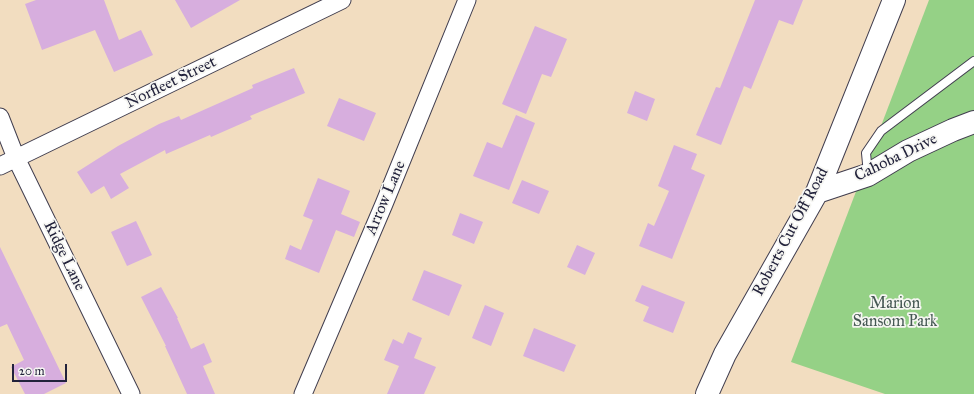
<!DOCTYPE html>
<html>
<head>
<meta charset="utf-8">
<style>
  body { margin:0 }
  #map { position:relative; width:974px; height:394px; overflow:hidden; background:#f2ddc0; font-family:"IM FELL Great Primer",serif }
  canvas { display:block }
  .scale { position:absolute; left:12px; top:364px; width:55px; height:18px; box-sizing:border-box; border:2px solid #22223b; border-top:0; padding-left:5px; font-size:12px; line-height:14px; white-space:nowrap; color:#22223b; -webkit-text-stroke:3px #f6f6f2; paint-order:stroke }
</style>
</head>
<body>
<div id="map">
<canvas width="974" height="394"></canvas>
<div class="scale">20 m</div>
</div>
<script>
const ctx = document.querySelector('canvas').getContext('2d');
ctx.lineJoin = 'round';
function paint(path, color) { ctx.fillStyle = color; ctx.fill(path, 'evenodd'); }
const toPath = rows => new Path2D(rows.map(r => 'M' + r).join(''));
function stroke(path, color, width, dash) { ctx.strokeStyle = color; ctx.lineWidth = width; ctx.lineCap = dash ? 'butt' : 'round'; ctx.setLineDash(dash || []); ctx.stroke(path); }
function write(font, color, halo, rows, align = 'center') {
  ctx.font = font + ' "IM FELL Great Primer",serif'; ctx.lineWidth = 3.5; ctx.setLineDash([]); ctx.textBaseline = 'middle'; ctx.strokeStyle = halo; ctx.fillStyle = color; for (const [text, x, y, turn = 0] of rows) {
    ctx.save(); ctx.translate(x, y); ctx.rotate((+turn || 0) * Math.PI / 180); ctx.textAlign = isNaN(turn) ? turn : align; if (halo) ctx.strokeText(text, 0, 0); ctx.fillText(text, 0, 0); ctx.restore();
  }
}
paint(toPath([
  [929,0,974,0,974,394,885,394,791,362]
]), '#95d186');
paint(toPath([
  [36,0,104,0,119,40,141,30,153,55,114,72,95,30,42,50,25,4],
  [175,0,240,0,191,28],
  [755,0,803,0,793,25,779,20,751,89,744,86,721,145,696,135,716,87,720,88],
  [535,26,567,39,551,77,542,74,526,114,502,104],
  [294,68,305,93,250,116,252,119,211,137,210,135,166,154,165,150,120,174,129,188,111,199,104,186,91,194,77,172,118,146,159,124,179,116,181,120,253,88,252,85],
  [635,91,655,99,647,121,627,113],
  [339,98,376,113,364,141,327,126],
  [516,115,535,123,509,190,473,176,487,142,502,148],
  [674,145,697,154,691,169,705,175,672,259,639,246,648,223,654,226,669,191,658,186],
  [318,178,350,191,341,214,360,222,354,237,336,230,319,273,285,259,290,245,301,250,313,220,303,216],
  [522,180,549,191,539,214,512,203],
  [460,213,483,222,474,244,452,235],
  [136,221,152,255,127,266,111,232],
  [577,245,595,253,585,275,567,267],
  [0,247,66,383,44,394,25,394,11,367,24,360,7,324,0,327],
  [424,270,462,285,449,316,412,300],
  [642,285,685,302,673,333,643,321,649,307,635,301],
  [161,287,178,318,177,318,191,349,204,343,212,362,203,366,215,394,187,394,165,346,166,346,141,297],
  [485,305,504,313,491,346,472,338],
  [534,328,576,345,564,372,523,356],
  [408,332,422,338,414,358,436,367,424,394,387,394,399,366,384,360,393,339,403,344]
]), '#d7aede');
const lane = toPath([
  [868,174,866,153,881,131,974,61]
]);
const street = toPath([
  [0,117,16,158,131,394],
  [0,166,342,0],
  [303,394,384,204,467,0]
]);
const secondary = toPath([
  [817,192,868,175,908,151,953,130,974,122],
  [707,394,725,354,817,192,894,0]
]);
stroke(lane, '#413e4f', 10);
stroke(street, '#413e4f', 19);
stroke(secondary, '#413e4f', 24);
stroke(lane, '#fff', 8);
stroke(street, '#fff', 17);
stroke(secondary, '#fff', 22);
write('16px', '#22223b', '#f6f6f2', [
  ["Norfleet Street",171,83,-26],
  ["Cahoba Drive",896,158,-26],
  ["Arrow Lane",386,198,-67],
  ["Roberts Cut Off Road",791,232,-62],
  ["Ridge Lane",64,256,64]
]);
write('16px', '#445752', '#f6f6f2', [
  ["Marion",895,304],
  ["Sansom Park",895,322]
]);
</script>
</body>
</html>
